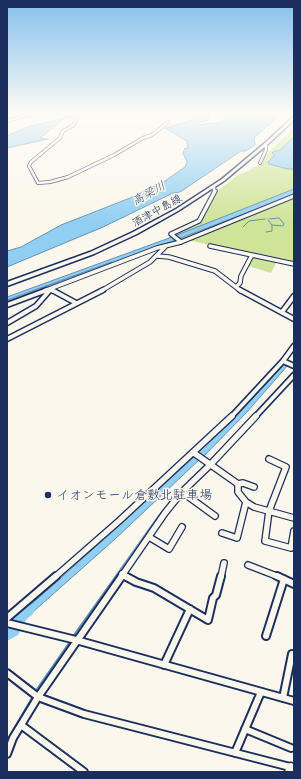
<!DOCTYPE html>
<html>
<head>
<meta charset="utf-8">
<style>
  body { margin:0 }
  #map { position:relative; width:301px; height:779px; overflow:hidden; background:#fbf7ec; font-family:"Playpen Sans",sans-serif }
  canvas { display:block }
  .frame { position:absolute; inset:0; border:8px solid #1b2f5e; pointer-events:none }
</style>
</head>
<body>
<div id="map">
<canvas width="301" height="779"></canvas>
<div class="frame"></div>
</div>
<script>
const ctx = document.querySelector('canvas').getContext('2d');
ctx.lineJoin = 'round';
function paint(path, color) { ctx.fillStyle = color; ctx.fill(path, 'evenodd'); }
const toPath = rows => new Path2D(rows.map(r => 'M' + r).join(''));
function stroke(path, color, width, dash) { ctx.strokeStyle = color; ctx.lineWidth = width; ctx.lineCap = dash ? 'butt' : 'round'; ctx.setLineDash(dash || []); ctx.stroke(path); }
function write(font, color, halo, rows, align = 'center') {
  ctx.font = font + ' "Playpen Sans","Klee One",sans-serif'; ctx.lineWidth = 3; ctx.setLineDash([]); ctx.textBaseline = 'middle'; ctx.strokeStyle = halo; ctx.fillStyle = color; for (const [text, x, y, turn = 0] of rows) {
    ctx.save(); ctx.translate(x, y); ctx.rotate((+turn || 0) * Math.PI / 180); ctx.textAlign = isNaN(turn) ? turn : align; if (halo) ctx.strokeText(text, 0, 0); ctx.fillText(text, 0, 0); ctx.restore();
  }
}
paint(toPath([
  [294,128,294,196,182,240,173,234,198,222,216,192,238,175,248,171,260,164,267,154],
  [294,197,294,264,187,240],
  [254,257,276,263,271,273,248,266]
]), '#cfe498');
const water = toPath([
  [80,113,91,113,65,118,40,138,48,139,7,148,7,136,13,133,30,126,54,121,80,113],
  [199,113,211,114,208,120,197,123,197,125,223,122,224,118,238,113,282,113,254,138,255,145,251,148,245,151,241,151,180,192,173,193,103,227,7,267,7,251,21,247,61,225,130,198,165,181,185,167,187,162,183,153,185,148,188,149,187,141,165,128,190,121,195,114,199,117,199,113],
  [294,137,294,169,288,169,269,164,268,162,275,155,272,153,275,151,279,151,294,137],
  [294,189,294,195,7,304,7,301,112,262,7,300,7,297,172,237,294,189],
  [282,363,288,365,247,412,203,457,198,452,230,423,282,363],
  [194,457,199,460,114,540,25,619,18,616,92,550,194,457]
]);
paint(water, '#91cff2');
stroke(water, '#628fb7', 1);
stroke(toPath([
  [269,219,279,218,284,224,283,226,272,225],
  [243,227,249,221,265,219],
  [266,232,272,231,272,225,268,220]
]), '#628fb7', 1);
stroke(toPath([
  [252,417,289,378]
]), '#628fb7', 1.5);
stroke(toPath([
  [189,482,253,416],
  [74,635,158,517,178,493],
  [37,689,69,643],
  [9,737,32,698]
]), '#628fb7', 2);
paint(toPath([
  [29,604,33,606,35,610,33,614,26,620,18,635,7,641,7,627,18,612,29,604]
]), '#91cff2');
const streetFar4 = toPath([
  [79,113,74,125,63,131,60,138,31,162,29,166,38,183,50,182,68,177,114,155,143,138,152,135,168,122],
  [7,121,35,113],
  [260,163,266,150,266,144],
  [214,187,214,192]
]);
const streetFar3 = toPath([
  [181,242,171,234,199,221,215,191],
  [210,246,294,264],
  [157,256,169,257,215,271,241,291],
  [236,287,240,283,241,276,252,255],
  [50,289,53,291],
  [44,291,157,248,181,242,294,196],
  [101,291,150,262,166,246]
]);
const streetFar2 = toPath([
  [52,290,76,303],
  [240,290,294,319],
  [7,305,47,290],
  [282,312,294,296],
  [7,323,36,306,50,290],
  [7,339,103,290],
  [283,361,294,366],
  [231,417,283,361,294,346],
  [255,417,294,375]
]);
const streetFar1 = toPath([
  [194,453,238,484,238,492,246,502,254,507,294,518],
  [269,459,286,467,269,511,265,541,291,548,294,531],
  [238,484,243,483,254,487],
  [182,492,215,516],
  [222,533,237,538,246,502],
  [149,537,169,549,182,527],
  [248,565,279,577],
  [122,574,127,577],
  [55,577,119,521,232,416],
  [121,577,165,513,182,492,210,465,256,416],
  [221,577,224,563]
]);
const street = toPath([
  [125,576,136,582,154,588,208,620,213,598,216,595,221,576],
  [277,576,294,584],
  [7,618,56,576],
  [7,623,76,640,294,701],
  [266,636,284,579],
  [164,665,190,609],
  [7,673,38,697,84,714,294,768],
  [283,698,292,654,294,655],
  [21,725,84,772],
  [245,729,291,748],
  [235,753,261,692],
  [7,754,13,738,38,697,122,576]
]);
const secondary = toPath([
  [293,117,294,117,294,120,267,145,224,181,178,211,137,234,94,254,7,286,7,282,90,252,133,232,176,209,222,179,265,143,293,117],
  [291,763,294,764,294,772,285,772,287,764,291,763]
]);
stroke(streetFar4, '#1b2f5e', 4);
stroke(streetFar3, '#1b2f5e', 5.5);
stroke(streetFar2, '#1b2f5e', 7);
stroke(streetFar1, '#1b2f5e', 8);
stroke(street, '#1b2f5e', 10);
stroke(secondary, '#1b2f5e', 3);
stroke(streetFar4, '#fbf7ec', 2.5);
stroke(streetFar3, '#fbf7ec', 3.5);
stroke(streetFar2, '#fbf7ec', 4);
stroke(streetFar1, '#fbf7ec', 5.5);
stroke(street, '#fbf7ec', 6);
paint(secondary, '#fbf7ec');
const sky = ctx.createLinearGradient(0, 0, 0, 222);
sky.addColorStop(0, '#85bfec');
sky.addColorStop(0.51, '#fdfbf6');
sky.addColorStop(1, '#fdfbf600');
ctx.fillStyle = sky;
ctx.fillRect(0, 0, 301, 222);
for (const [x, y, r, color] of [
  [48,495,4,"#1b2f5e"]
]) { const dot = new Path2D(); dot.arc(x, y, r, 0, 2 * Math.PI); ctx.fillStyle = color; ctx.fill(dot); stroke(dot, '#fbf7ec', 1.5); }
write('11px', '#1b2f5e', '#fbf7ec', [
  ["酒津中島線",157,211,-29]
]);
write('italic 12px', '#385783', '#fbf7ec', [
  ["高梁川",149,194,-29]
]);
write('13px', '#1b2f5e', '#fbf7ec', [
  ["イオンモール倉敷北駐車場",56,495]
], 'left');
</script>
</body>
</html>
